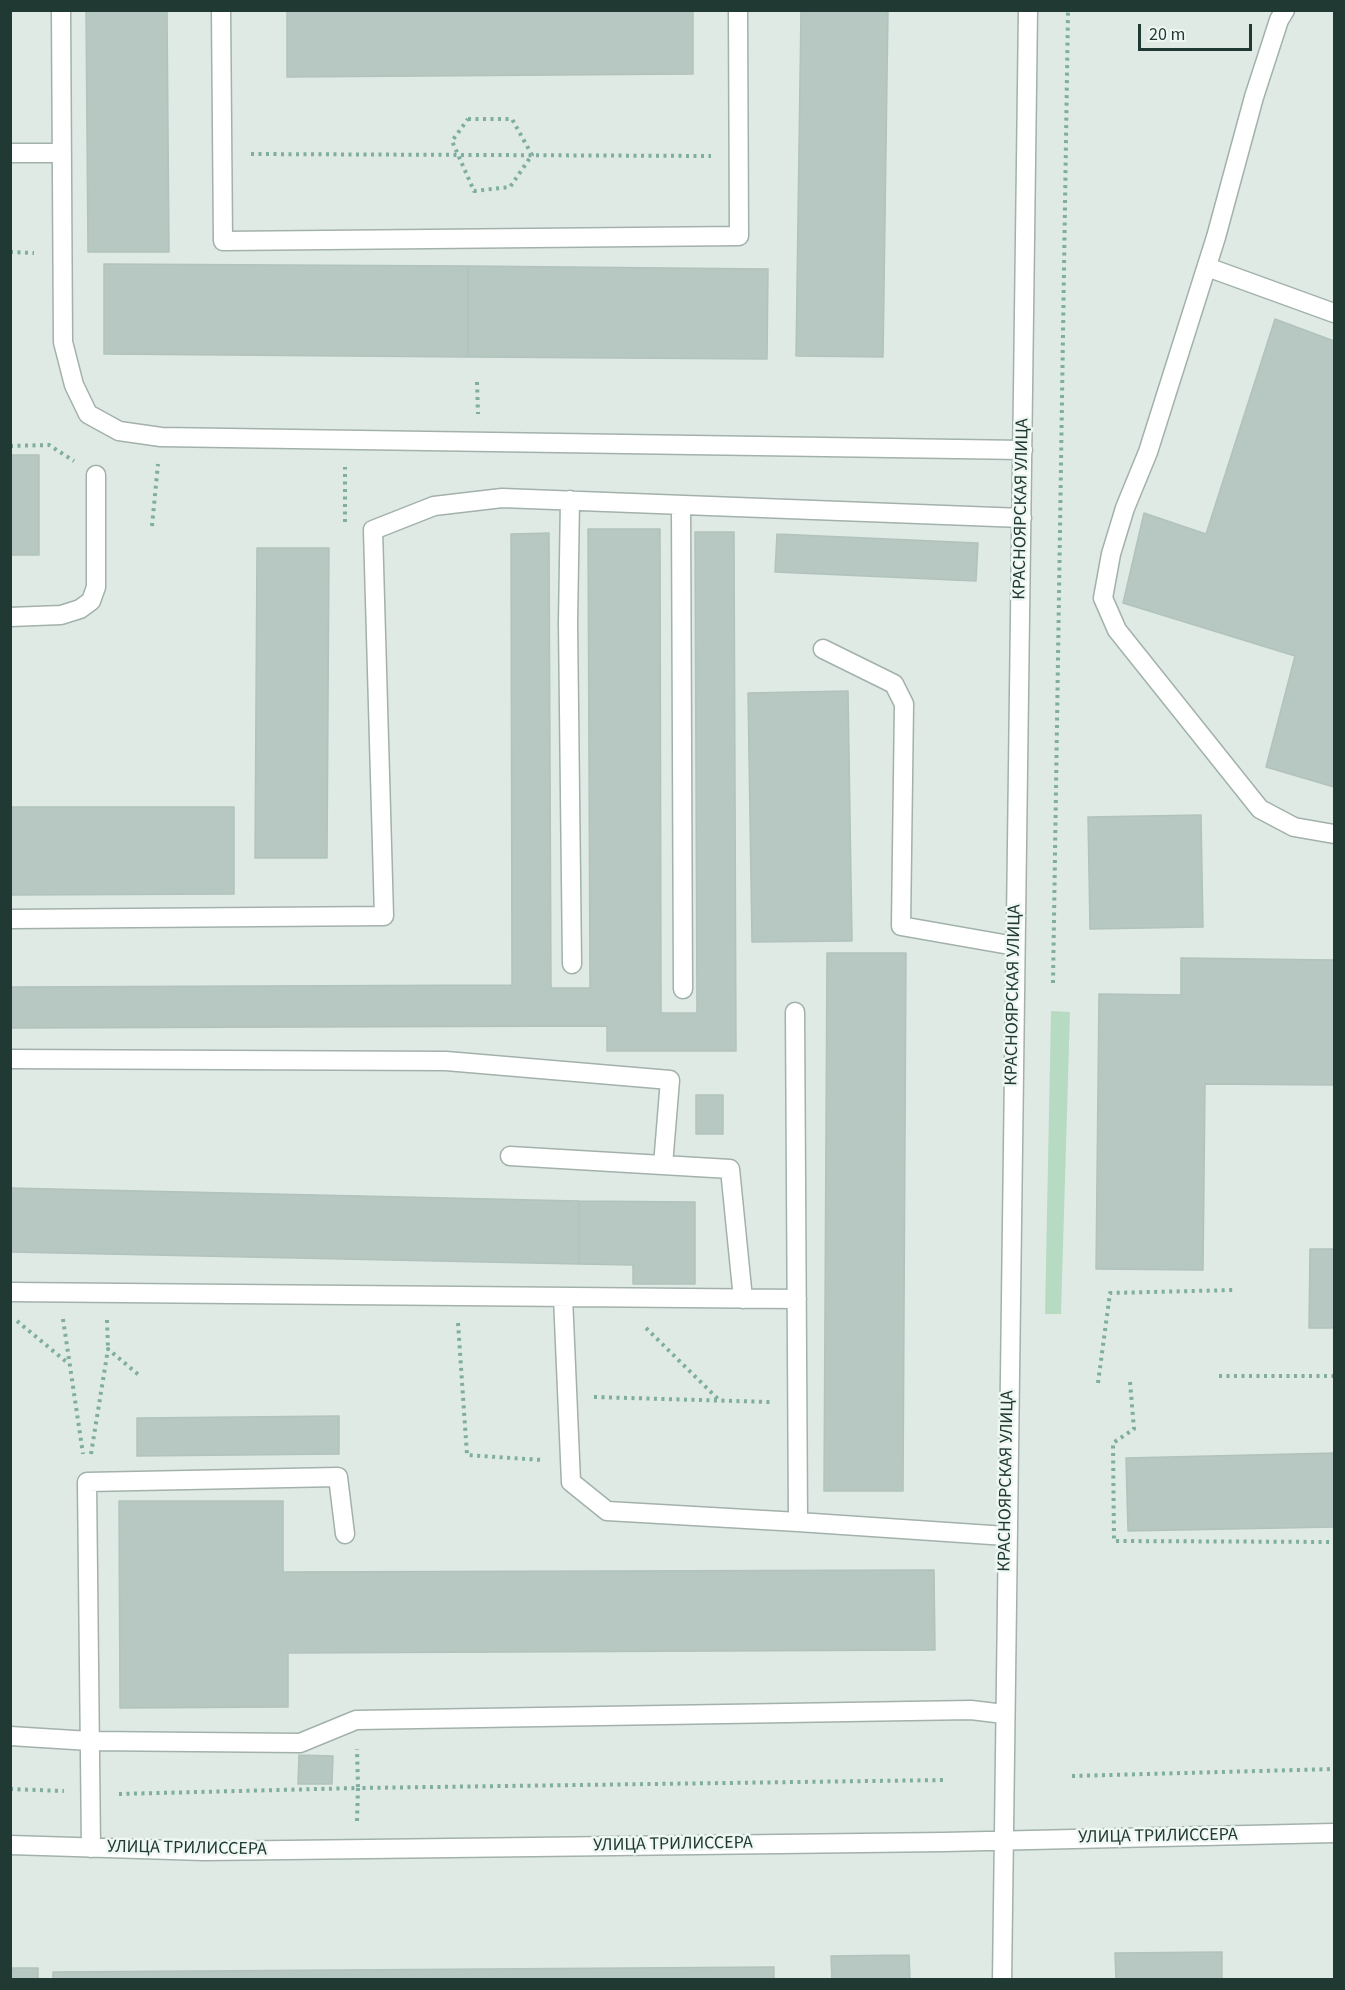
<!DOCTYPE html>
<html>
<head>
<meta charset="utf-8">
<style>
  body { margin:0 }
  #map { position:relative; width:1345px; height:1990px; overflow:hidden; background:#dfeae5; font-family:"Source Sans 3",sans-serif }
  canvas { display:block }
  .frame { position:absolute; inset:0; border:12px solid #203933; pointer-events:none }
  .scale { position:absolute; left:1138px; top:24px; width:114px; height:27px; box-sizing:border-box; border:3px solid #203933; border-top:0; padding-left:8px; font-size:18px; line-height:21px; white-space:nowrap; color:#203933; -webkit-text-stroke:4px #eff7f3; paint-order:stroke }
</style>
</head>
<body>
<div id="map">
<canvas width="1345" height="1990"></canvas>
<div class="frame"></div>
<div class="scale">20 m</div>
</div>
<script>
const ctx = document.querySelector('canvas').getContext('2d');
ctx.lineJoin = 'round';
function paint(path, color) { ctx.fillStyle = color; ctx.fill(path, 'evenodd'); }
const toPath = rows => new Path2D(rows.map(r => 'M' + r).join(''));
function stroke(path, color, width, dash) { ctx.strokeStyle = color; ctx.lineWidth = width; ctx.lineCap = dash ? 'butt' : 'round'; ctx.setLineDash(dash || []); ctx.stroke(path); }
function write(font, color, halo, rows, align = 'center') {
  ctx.font = font + ' "Source Sans 3",sans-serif'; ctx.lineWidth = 5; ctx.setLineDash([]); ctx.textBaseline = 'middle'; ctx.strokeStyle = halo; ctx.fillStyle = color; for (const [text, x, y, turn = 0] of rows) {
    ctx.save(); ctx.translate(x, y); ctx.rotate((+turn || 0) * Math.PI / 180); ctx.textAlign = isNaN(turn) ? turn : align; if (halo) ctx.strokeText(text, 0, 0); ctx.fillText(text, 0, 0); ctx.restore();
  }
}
paint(toPath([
  [1051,1011,1070,1012,1061,1314,1045,1314]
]), '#b7dbc2');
const building = toPath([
  [86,10,167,10,169,252,88,252,86,10],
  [287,10,693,10,693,74,287,77,287,10],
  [801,10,888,10,883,357,796,356,801,10],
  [104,264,468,266,468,357,104,354,104,264],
  [468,266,768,269,767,359,468,357,468,266],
  [1275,319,1334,341,1334,787,1266,767,1295,656,1123,603,1144,513,1206,534,1275,319],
  [10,455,39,455,39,555,10,555,10,455],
  [588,529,660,529,661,1013,697,1013,695,532,734,532,736,1051,607,1051,607,1026,10,1028,10,987,512,985,511,534,549,533,551,988,590,988,588,529],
  [777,534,978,543,976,581,775,572,777,534],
  [257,548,329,548,327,858,255,858,257,548],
  [848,691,852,941,752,942,748,693,848,691],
  [10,807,234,807,234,894,10,895,10,807],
  [1201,815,1203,927,1090,929,1088,817,1201,815],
  [827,953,906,953,903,1491,824,1491,827,953],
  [1181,958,1334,960,1334,1085,1205,1084,1203,1270,1096,1269,1099,994,1181,995,1181,958],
  [696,1095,723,1095,723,1134,696,1134,696,1095],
  [10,1188,579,1201,579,1264,10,1252,10,1188],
  [579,1201,695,1202,695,1284,633,1284,633,1265,579,1264,579,1201],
  [1310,1249,1334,1249,1334,1328,1309,1328,1310,1249],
  [339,1416,339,1454,137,1456,137,1418,339,1416],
  [1334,1453,1334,1527,1128,1531,1126,1458,1334,1453],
  [119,1501,283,1501,283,1572,934,1570,935,1650,288,1653,288,1707,120,1708,119,1501],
  [299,1755,333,1756,332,1784,298,1784,299,1755],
  [1222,1952,1222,1980,1116,1980,1115,1953,1222,1952],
  [909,1955,910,1980,832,1980,831,1956,909,1955],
  [774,1967,774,1980,53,1980,53,1972,774,1967],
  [10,1968,38,1968,38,1980,10,1980,10,1968]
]);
paint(building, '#b7c7c1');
stroke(building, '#b1c3bc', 1.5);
const minor = toPath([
  [61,10,63,342,74,385,88,414,119,431,161,437,1023,450],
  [221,10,223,241,739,236,738,10],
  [1285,10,1279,20,1254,97,1216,237,1148,452,1125,508,1111,554,1103,598,1117,630,1260,809,1294,827,1334,834],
  [10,153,62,153],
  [1207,267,1334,313],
  [570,500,568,623,572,964],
  [681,505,683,989],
  [10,617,61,615,80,609,91,601,96,587,96,475],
  [823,649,894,684,904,704,901,926,1015,946],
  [10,919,384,916,373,530,434,506,502,498,1022,518],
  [795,1012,798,1522,1006,1536],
  [10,1059,446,1061,670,1080,663,1165],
  [510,1156,730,1169,743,1299],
  [10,1292,797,1299],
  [563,1297,571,1482,607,1511,798,1522],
  [10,1736,90,1741,300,1743,356,1720,971,1710,1004,1714],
  [10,1845,204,1851,944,1842,1334,1833],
  [91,1848,87,1482,338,1477,345,1534],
  [1002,1980,1028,10]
]);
stroke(minor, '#a2b1ac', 21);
stroke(toPath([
  [468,119,512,119,532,155,510,187,474,191,452,141,468,119],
  [251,154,711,156],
  [10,252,34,253],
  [477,382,478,414],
  [10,446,49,445,74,461],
  [345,522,345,467],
  [152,526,158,464],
  [1053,983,1068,10],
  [63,1319,83,1454],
  [107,1320,108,1349],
  [17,1321,69,1364],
  [458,1323,467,1455,542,1460],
  [646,1328,719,1400],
  [1219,1376,1334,1376],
  [1130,1382,1134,1429,1113,1443,1114,1541,1334,1542],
  [1098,1383,1110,1293,1234,1290],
  [594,1397,770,1402],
  [91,1454,108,1349,140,1376],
  [1072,1776,1334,1769],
  [10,1789,64,1791],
  [119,1794,358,1788,357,1749],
  [357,1821,358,1788,945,1780]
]), '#7fada0', 4, [3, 4.5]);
stroke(minor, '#fff', 18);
write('18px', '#203933', '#eff7f3', [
  ["КРАСНОЯРСКАЯ УЛИЦА",1022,509,-89],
  ["КРАСНОЯРСКАЯ УЛИЦА",1014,995,-89],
  ["КРАСНОЯРСКАЯ УЛИЦА",1007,1481,-89],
  ["УЛИЦА ТРИЛИССЕРА",1158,1837,-1],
  ["УЛИЦА ТРИЛИССЕРА",673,1845,-1],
  ["УЛИЦА ТРИЛИССЕРА",187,1849,1]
]);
</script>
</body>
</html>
